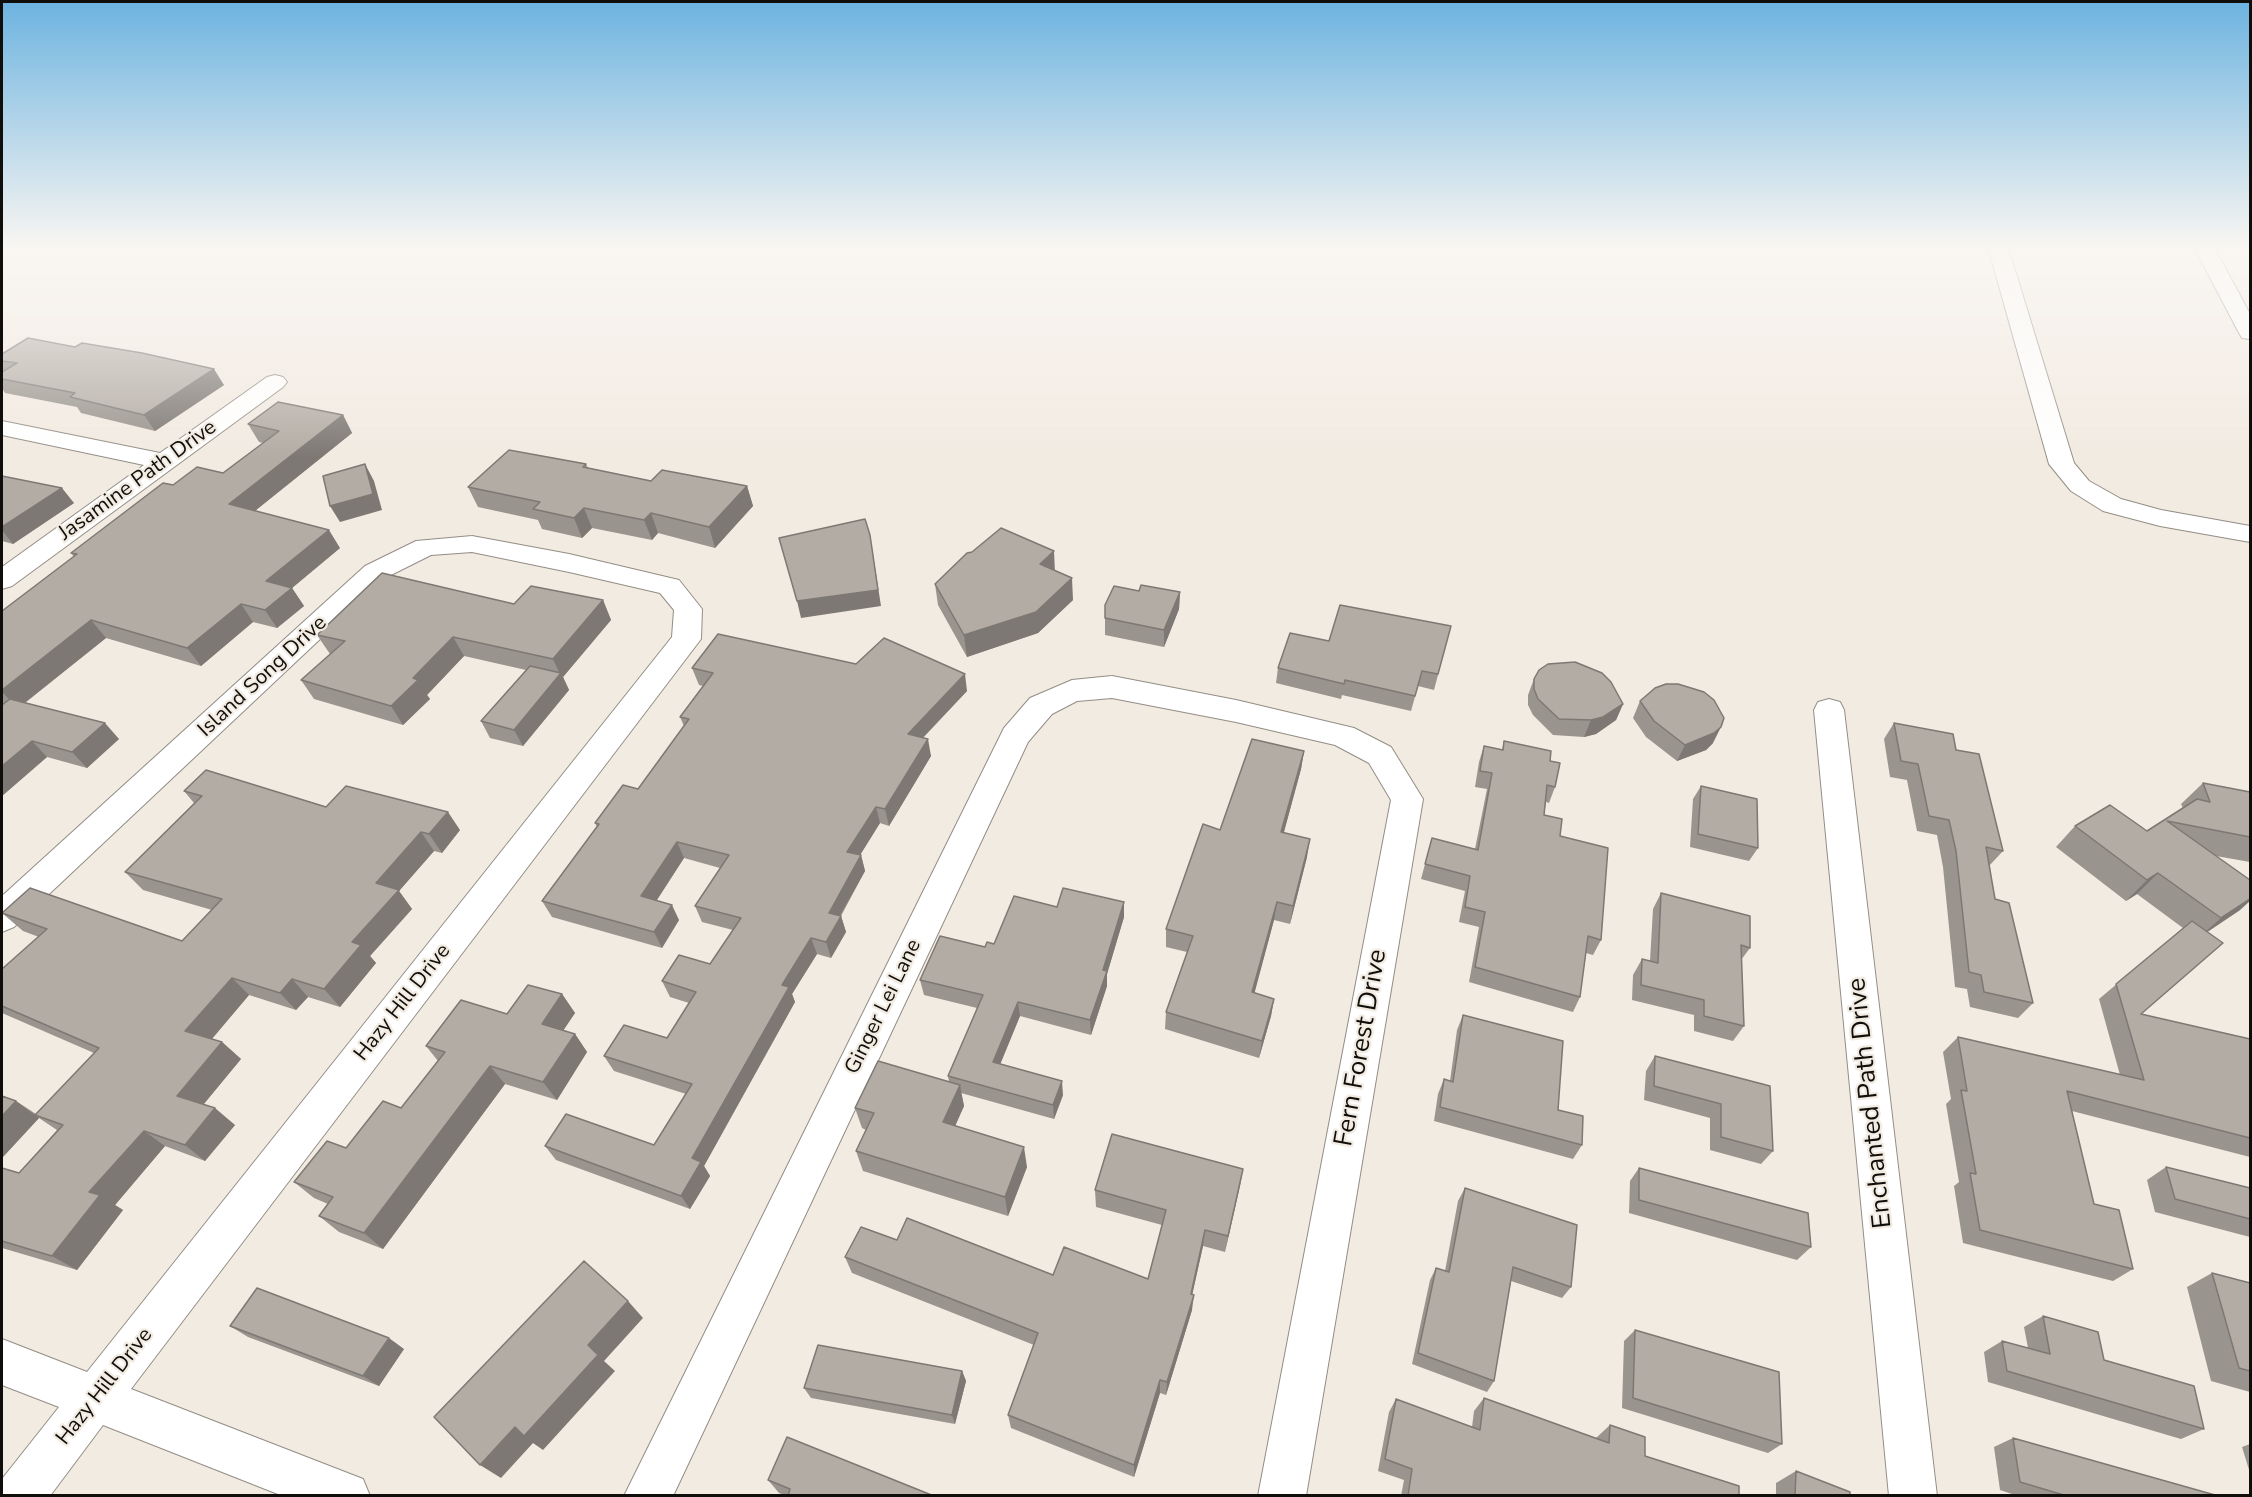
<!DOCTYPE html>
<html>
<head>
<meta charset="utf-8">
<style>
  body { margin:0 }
  #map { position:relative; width:2252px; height:1497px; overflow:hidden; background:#f2ebe2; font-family:"Nunito Sans",sans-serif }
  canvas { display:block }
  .frame { position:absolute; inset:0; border:3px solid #100e0b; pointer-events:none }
</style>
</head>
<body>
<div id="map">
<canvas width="2252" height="1497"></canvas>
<div class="frame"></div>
</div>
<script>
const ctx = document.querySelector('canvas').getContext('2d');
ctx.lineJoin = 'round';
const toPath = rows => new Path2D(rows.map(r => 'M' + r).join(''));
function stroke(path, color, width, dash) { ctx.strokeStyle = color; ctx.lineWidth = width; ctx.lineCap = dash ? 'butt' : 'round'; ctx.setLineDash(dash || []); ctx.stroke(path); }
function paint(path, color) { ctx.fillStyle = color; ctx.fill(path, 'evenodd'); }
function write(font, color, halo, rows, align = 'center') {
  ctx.font = font + ' "Nunito Sans",sans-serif'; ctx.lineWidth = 4.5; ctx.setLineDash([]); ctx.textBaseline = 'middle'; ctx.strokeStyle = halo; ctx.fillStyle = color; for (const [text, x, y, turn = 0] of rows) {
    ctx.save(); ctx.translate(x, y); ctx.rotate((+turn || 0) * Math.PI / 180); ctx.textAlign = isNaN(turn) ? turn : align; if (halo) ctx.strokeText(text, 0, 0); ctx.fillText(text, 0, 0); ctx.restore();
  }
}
const minor = toPath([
  [1988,247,2008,247,2074,463,2089,481,2121,499,2161,510,2250,526,2250,542,2160,526,2103,511,2071,491,2049,464,1988,247],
  [2194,247,2214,247,2250,314,2250,339,2242,338,2239,333,2194,247],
  [275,375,283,377,287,382,283,387,12,586,2,589,2,567,144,465,2,435,2,421,160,453,267,377,275,375],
  [472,536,569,554,679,580,702,609,701,639,131,1389,363,1479,370,1496,283,1496,103,1425,50,1496,2,1496,2,1479,59,1407,2,1385,2,1339,87,1372,672,637,674,610,660,593,569,572,472,552,431,555,385,578,14,927,2,932,2,896,365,566,416,541,472,536],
  [1112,676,1236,700,1354,728,1391,747,1423,799,1306,1496,1258,1496,1391,800,1369,763,1335,745,1236,722,1112,698,1077,701,1052,714,1028,742,673,1496,624,1496,1004,728,1030,698,1072,680,1112,676],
  [1829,699,1840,702,1844,710,1937,1496,1889,1496,1814,710,1818,702,1829,699]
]);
stroke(minor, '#938d85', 2);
paint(minor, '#fff');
paint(toPath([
  [75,347,224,385,155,431,81,413,77,407,5,393,2,388,2,354],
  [343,415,352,433,255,511,340,548,292,588,304,606,277,628,253,622,201,666,106,638,25,703,119,739,87,768,47,757,2,796,3,704,2,704,2,611,74,557,71,553,173,485,223,473,263,443,259,442,248,424],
  [586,464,588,468,651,481,747,486,753,506,715,548,658,533,652,540,592,528,582,538,542,529,538,520,478,507,468,487],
  [2,476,74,503,13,544,2,541],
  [1055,571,1073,600,1038,633,967,657,938,605,935,584],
  [1139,591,1180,592,1179,609,1164,647,1105,635,1105,605],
  [603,600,611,620,563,677,569,690,523,746,490,738,481,721,526,670,464,656,427,695,430,699,403,725,314,699,301,680,330,654,317,635,514,604],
  [1451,626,1434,690,1418,686,1411,711,1342,695,1341,699,1276,683,1278,668,1329,641],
  [692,668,967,691,923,738,931,756,889,826,880,823,860,855,861,855,865,871,841,916,846,932,831,958,817,954,792,994,795,1002,704,1166,710,1176,690,1209,556,1160,545,1146,654,1145,686,1094,614,1071,604,1056,667,1038,689,1003,670,997,662,981,710,964,733,930,702,922,695,906,720,868,684,858,657,900,679,920,662,948,552,917,542,901,597,827,595,823,638,789,684,726,680,717,703,686,699,685],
  [1534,679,1623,704,1616,720,1596,734,1584,737,1553,735,1533,715,1528,705,1528,695],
  [1640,701,1713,743,1706,750,1677,761,1646,737,1633,718],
  [1894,723,1956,750,2003,851,1989,866,1995,899,2033,1003,2018,1018,1970,1007,1967,989,1955,987,1943,867,1937,835,1917,831,1907,780,1890,777,1884,739],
  [1504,741,1550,761,1555,787,1549,803,1546,802,1544,815,1560,836,1601,940,1593,955,1586,953,1580,997,1573,1012,1469,982,1479,927,1459,922,1465,891,1421,879,1432,838,1475,849,1487,789,1475,787,1479,762,1484,746,1502,750],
  [1304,751,1301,769,1284,832,1307,857,1290,924,1274,920,1254,993,1274,999,1271,1016,1259,1058,1165,1029,1166,1012,1187,952,1166,947,1166,929,1220,830],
  [2203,783,2250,792,2250,862,2216,856,2240,910,2207,932,2141,1014,2250,1039,2250,1157,2072,1111,2094,1204,2133,1269,2113,1281,1963,1243,1954,1186,1959,1182,1946,1104,1951,1099,1943,1052,1958,1037,2120,1075,2099,999,2183,928,2137,894,2126,901,2056,847,2075,826,2147,831,2183,808,2181,804],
  [1701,786,1758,848,1749,861,1690,847,1693,799],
  [184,791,326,807,460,830,442,853,434,851,399,891,412,909,370,956,376,963,340,1007,308,997,296,1010,249,995,212,1039,222,1042,241,1059,204,1104,235,1125,205,1161,165,1146,115,1205,123,1210,77,1270,2,1248,2,1168,19,1173,57,1130,39,1118,2,1158,2,1096,16,1101,36,1114,94,1053,2,1013,2,969,39,937,23,931,2,913,182,941,212,910,143,890,125,872,194,803],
  [1661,893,1750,948,1741,960,1744,1026,1733,1041,1694,1031,1694,1015,1632,1000,1633,975,1642,959,1650,961,1653,909],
  [1057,907,1124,917,1107,974,1107,986,1091,1035,1020,1016,1000,1064,1063,1095,1054,1119,961,1093,964,1106,955,1126,1027,1167,1008,1216,863,1171,856,1151,866,1130,862,1128,855,1108,949,1082,948,1076,977,1008,924,995,920,980,985,947,994,944],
  [562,994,575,1013,563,1030,575,1034,587,1052,557,1100,505,1084,383,1249,339,1232,319,1216,328,1204,314,1198,294,1182,346,1148,401,1108,438,1061,426,1046,507,1014],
  [1463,1015,1558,1110,1582,1145,1573,1159,1434,1121,1438,1094,1444,1079,1450,1081,1457,1030],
  [1655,1056,1770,1086,1773,1151,1761,1164,1710,1150,1710,1118,1644,1100,1646,1071],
  [2166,1167,2250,1188,2250,1237,2155,1212,2147,1180],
  [1639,1168,1811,1247,1797,1260,1629,1213,1630,1181],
  [1243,1169,1225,1252,1203,1246,1192,1295,1192,1310,1166,1395,1160,1393,1134,1477,1011,1428,1008,1415,1034,1345,852,1273,845,1257,897,1240,1053,1275,1148,1279,1162,1225,1096,1207,1095,1190],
  [1465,1188,1571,1287,1562,1298,1511,1281,1494,1381,1487,1392,1412,1364,1430,1280,1436,1268,1445,1271,1458,1201],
  [2212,1273,2250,1283,2250,1392,2211,1381,2187,1287],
  [2043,1316,2104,1360,2204,1429,2181,1439,1988,1382,1984,1352,2002,1341,2028,1348,2024,1327],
  [230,1326,404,1349,379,1386,248,1337],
  [1635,1330,1782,1444,1768,1453,1622,1408,1624,1341],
  [962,1371,966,1381,955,1424,811,1398,804,1388],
  [1484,1398,1596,1438,1610,1425,1645,1456,1739,1496,1401,1496,1404,1480,1378,1471,1389,1412,1396,1399,1472,1427,1474,1411],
  [2013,1438,2215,1496,2018,1496,2000,1490,1994,1447],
  [2250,1444,2250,1473,2242,1447],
  [1796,1471,1850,1496,1776,1496,1776,1483],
  [768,1480,934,1496,787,1496,779,1493]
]), '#99948d');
paint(toPath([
  [214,369,224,385,155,431,144,415],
  [343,415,352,433,241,522,229,504],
  [365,464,374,481,382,510,340,522,330,506],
  [747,486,753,506,715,548,709,527],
  [62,488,74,503,13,544,2,530,2,527],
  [584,508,592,528,582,538,574,518],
  [651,513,658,533,652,540,644,520],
  [329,530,340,548,292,588,304,606,277,628,265,610,266,581],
  [870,535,881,606,801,618,797,601],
  [1054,551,1055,573,1040,564],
  [1072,578,1073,600,1038,633,967,657,964,635],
  [1180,592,1179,609,1164,647,1164,630],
  [603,600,611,620,563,677,569,690,523,746,514,730,560,674,553,659],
  [241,604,253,622,201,666,187,648],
  [91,620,106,638,18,708,2,692,2,690],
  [453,637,464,656,427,695,430,699,403,725,391,706,413,678],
  [965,674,967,691,911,750,908,734],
  [1623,704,1616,720,1596,734,1584,737,1591,720],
  [105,723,119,739,87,768,72,752],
  [1721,727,1713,743,1706,750,1677,761,1685,745],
  [928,739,931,756,889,826,885,809],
  [32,741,47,757,2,796,2,766],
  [1304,751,1301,769,1279,850,1281,832],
  [876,807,880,823,852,868,847,852],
  [448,812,460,830,442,853,429,834],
  [421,832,434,851,399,891,412,909,370,956,376,963,340,1007,324,989,352,942,376,883],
  [1310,839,1307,857,1290,924,1293,906],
  [677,842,684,858,649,912,641,896],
  [861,855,865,871,833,928,829,913],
  [2158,873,2137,894,2126,901,2147,880],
  [2250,899,2250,901,2240,910,2197,939,2221,918],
  [1124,902,1124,917,1107,974,1107,986,1091,1035,1090,1020,1103,970],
  [1277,902,1274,920,1250,1010,1252,992],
  [672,905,679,920,662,948,654,932],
  [841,916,846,932,831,958,826,942],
  [811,938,817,954,792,994,795,1002,704,1166,710,1176,690,1209,681,1196,692,1158,782,985],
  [232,978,249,995,204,1048,185,1031],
  [292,979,308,997,296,1010,280,993],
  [562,994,575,1013,555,1043,542,1024],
  [1274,999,1271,1016,1259,1058,1262,1041],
  [1018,1002,1020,1016,995,1077,993,1062],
  [575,1034,587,1052,557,1100,543,1082],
  [222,1042,241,1059,197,1112,177,1096],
  [490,1066,505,1084,383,1249,364,1233],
  [1062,1081,1063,1095,1054,1119,1053,1105],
  [960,1085,964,1106,948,1142,943,1122],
  [16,1101,39,1118,2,1158,2,1116],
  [215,1108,235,1125,205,1161,185,1145],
  [144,1131,165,1146,115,1205,123,1210,77,1270,52,1256,89,1192],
  [1024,1147,1027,1167,1008,1216,1005,1197],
  [1243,1169,1240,1186,1225,1252,1228,1236],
  [1205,1230,1203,1246,1189,1309,1191,1294],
  [1194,1295,1192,1310,1166,1395,1167,1382],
  [628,1301,643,1318,604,1361,615,1371,543,1450,533,1443,501,1478,480,1465],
  [389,1338,404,1349,379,1386,363,1376],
  [962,1371,966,1381,955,1424,952,1415],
  [1160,1380,1160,1393,1134,1477,1134,1465]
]), '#7d7873');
const building = toPath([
  [28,338,75,347,82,343,142,353,214,369,144,415,70,397,75,393,2,379,2,372,17,363,2,361,2,354,28,338],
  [278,402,343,415,229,504,329,530,266,581,292,588,265,610,241,604,187,648,91,620,2,690,2,611,77,554,71,553,163,483,173,485,197,467,223,473,279,431,248,424,278,402],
  [509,450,586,464,583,467,651,481,662,470,747,486,709,527,651,513,644,520,584,508,574,518,533,509,540,502,468,487,509,450],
  [365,464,373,494,330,506,323,476,365,464],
  [2,476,62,488,2,527,2,476],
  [865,519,870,535,878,590,797,601,779,538,865,519],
  [1001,528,1054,551,1040,564,1072,578,1036,612,964,635,935,584,967,553,972,552,1001,528],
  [382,573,514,604,531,586,603,600,553,659,453,637,413,678,418,680,391,706,301,680,345,641,317,635,382,573],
  [1141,585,1180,592,1164,630,1105,618,1105,605,1114,586,1139,591,1141,585],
  [1340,605,1451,626,1438,674,1422,671,1415,696,1345,680,1344,684,1278,668,1290,633,1329,641,1340,605],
  [718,634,856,664,884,638,965,674,908,734,928,739,885,809,876,807,847,852,861,855,829,913,841,916,826,942,811,938,782,985,789,987,692,1158,701,1162,681,1196,545,1146,566,1114,654,1145,692,1084,604,1056,624,1025,667,1038,696,992,662,981,679,955,710,964,741,918,695,906,729,855,677,842,641,896,672,905,654,932,542,901,599,824,595,823,623,785,638,789,689,719,680,717,713,673,692,668,718,634],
  [1575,662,1602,673,1611,682,1623,704,1603,717,1591,720,1559,719,1538,699,1534,689,1534,679,1539,670,1548,664,1575,662],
  [530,666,561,673,514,730,481,721,530,666],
  [1666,684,1678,684,1704,692,1714,700,1724,718,1721,727,1714,733,1685,745,1654,721,1640,701,1655,688,1666,684],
  [10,699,105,723,72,752,32,741,2,766,2,705,10,699],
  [1894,723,1953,734,1956,750,1979,754,2003,851,1986,847,1995,899,2009,903,2033,1003,1984,992,1981,975,1969,972,1956,851,1949,820,1929,816,1918,764,1901,761,1894,723],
  [1252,739,1304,751,1281,832,1310,839,1293,906,1277,902,1252,992,1274,999,1262,1041,1166,1012,1193,936,1166,929,1203,824,1220,830,1252,739],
  [1504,741,1551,751,1550,761,1560,763,1555,787,1547,785,1544,815,1562,819,1560,836,1608,848,1601,940,1588,936,1580,997,1475,967,1485,912,1465,907,1470,876,1425,864,1432,838,1478,850,1492,773,1480,771,1484,746,1503,750,1504,741],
  [206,770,326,807,346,786,448,812,429,834,421,832,376,883,399,890,352,942,361,945,324,989,292,979,280,993,232,978,185,1031,222,1042,177,1096,215,1108,185,1145,144,1131,89,1192,100,1195,52,1256,2,1241,2,1168,19,1173,63,1125,35,1115,99,1048,2,1006,2,969,47,929,2,913,30,888,182,941,222,899,125,872,202,796,184,791,206,770],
  [2203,783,2250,792,2250,837,2167,821,2250,880,2250,899,2221,918,2158,873,2147,880,2075,826,2110,805,2147,831,2197,799,2210,802,2203,783],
  [1701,786,1757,799,1758,848,1698,834,1701,786],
  [1063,888,1124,902,1103,970,1107,971,1090,1020,1018,1002,993,1062,1062,1081,1053,1105,948,1076,983,995,920,980,940,936,985,947,987,942,994,944,1014,896,1057,907,1063,888],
  [1661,893,1750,916,1750,948,1741,945,1744,1026,1704,1016,1704,1000,1641,985,1642,959,1658,963,1661,893],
  [2192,921,2223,943,2141,1014,2250,1039,2250,1138,2067,1091,2094,1204,2119,1210,2133,1269,1980,1230,1970,1173,1976,1174,1961,1090,1967,1091,1958,1037,2144,1080,2116,984,2192,921],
  [528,985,562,994,542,1024,575,1034,543,1082,490,1066,364,1233,319,1216,333,1197,294,1182,327,1141,346,1148,383,1101,401,1108,445,1052,426,1046,461,1000,507,1014,528,985],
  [1463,1015,1563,1041,1558,1110,1583,1116,1582,1145,1440,1107,1444,1079,1453,1082,1463,1015],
  [1655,1056,1770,1086,1773,1151,1721,1137,1721,1104,1654,1086,1655,1056],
  [878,1061,960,1085,943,1122,1024,1147,1005,1197,856,1151,874,1113,855,1108,878,1061],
  [2,1096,16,1101,2,1116,2,1096],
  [1112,1134,1243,1169,1228,1236,1205,1230,1191,1294,1194,1295,1167,1382,1160,1380,1134,1465,1008,1415,1038,1333,845,1257,861,1227,897,1240,907,1218,1053,1275,1064,1247,1148,1279,1166,1210,1095,1190,1112,1134],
  [2166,1167,2250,1188,2250,1219,2175,1199,2166,1167],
  [1639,1168,1808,1213,1811,1247,1639,1200,1639,1168],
  [1465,1188,1577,1225,1571,1287,1513,1267,1494,1381,1418,1353,1436,1268,1449,1272,1465,1188],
  [584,1261,628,1301,588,1345,598,1355,524,1436,515,1427,480,1465,434,1417,584,1261],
  [2212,1273,2250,1283,2250,1371,2239,1368,2212,1273],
  [257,1288,389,1338,363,1376,230,1326,257,1288],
  [2043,1316,2098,1332,2104,1360,2194,1386,2204,1429,2007,1371,2002,1341,2050,1354,2043,1316],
  [1635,1330,1779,1372,1782,1444,1633,1398,1635,1330],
  [818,1345,962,1371,952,1415,804,1388,818,1345],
  [1484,1398,1609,1443,1610,1425,1645,1437,1645,1456,1739,1486,1739,1496,1408,1496,1412,1469,1385,1459,1396,1399,1480,1430,1484,1398],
  [787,1437,934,1496,788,1496,790,1489,768,1480,787,1437],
  [2013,1438,2215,1495,2215,1496,2067,1496,2020,1482,2013,1438],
  [1796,1471,1850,1492,1850,1496,1795,1496,1796,1471]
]);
paint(building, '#b2aca4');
stroke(building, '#7d7873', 1.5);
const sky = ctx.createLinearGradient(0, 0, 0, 457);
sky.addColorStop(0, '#6cb3e0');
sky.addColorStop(0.54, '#f9f6f2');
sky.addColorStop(1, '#f9f6f200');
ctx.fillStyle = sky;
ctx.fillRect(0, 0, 2252, 457);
write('21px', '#100e0b', '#f2ebe2', [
  ["Jasamine Path Drive",138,481,-36],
  ["Island Song Drive",263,677,-43],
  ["Hazy Hill Drive",403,1003,-52],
  ["Ginger Lei Lane",884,1007,-64],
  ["Hazy Hill Drive",105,1387,-52]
]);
write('26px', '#100e0b', '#f2ebe2', [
  ["Fern Forest Drive",1362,1048,-80],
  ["Enchanted Path Drive",1871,1103,-96]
]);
</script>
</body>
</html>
